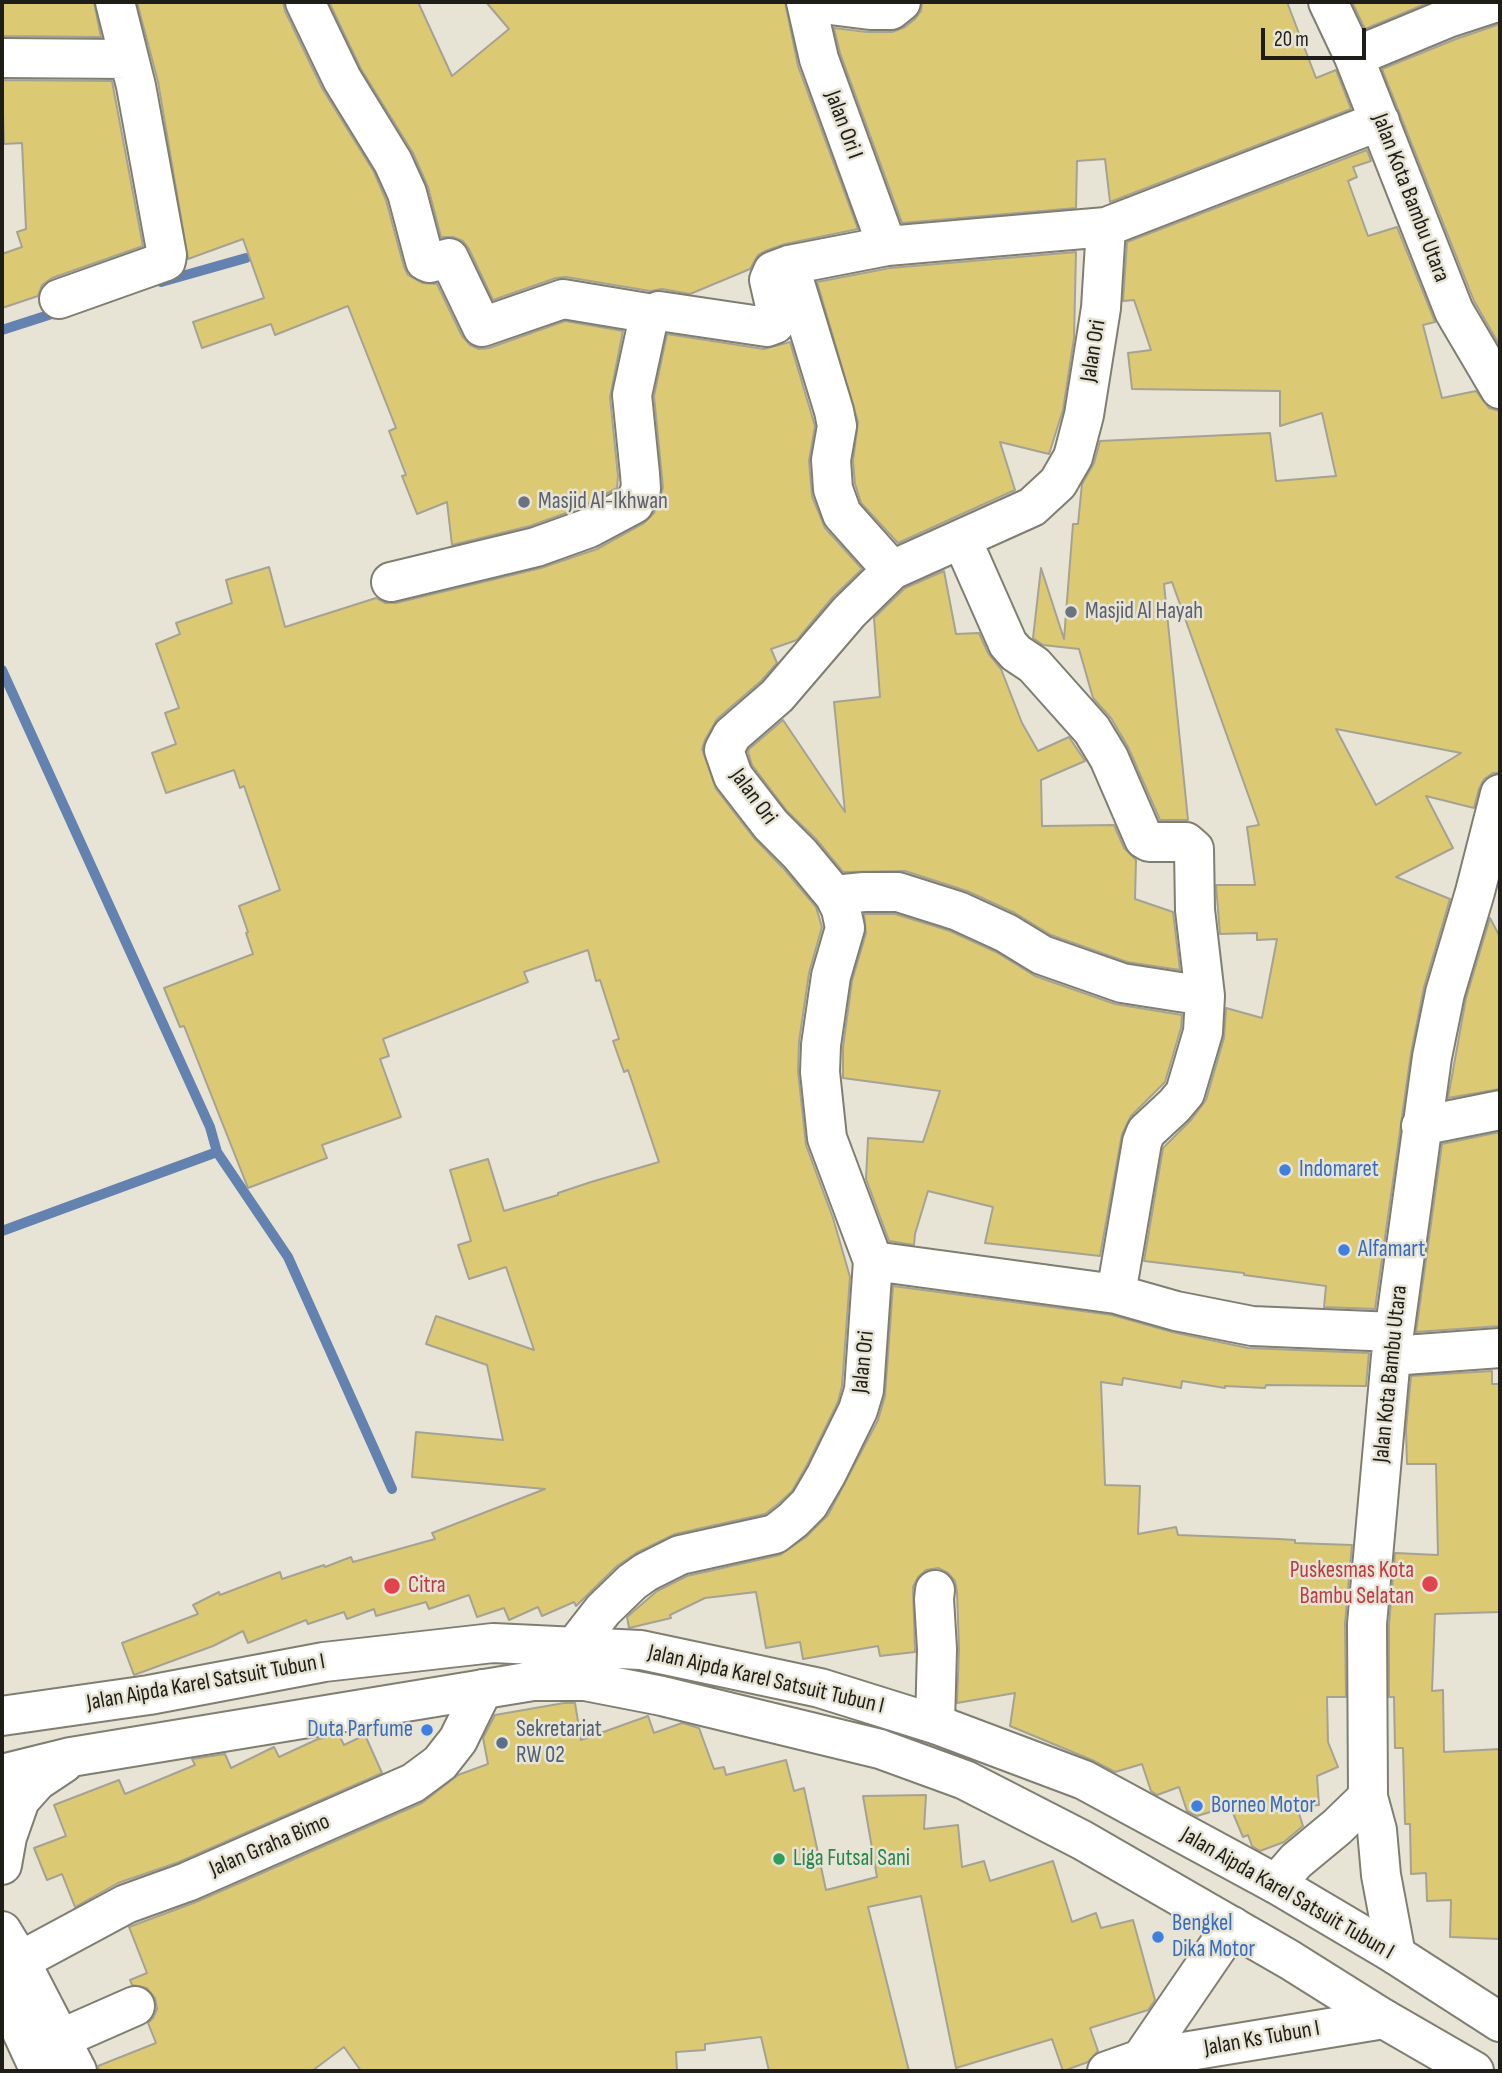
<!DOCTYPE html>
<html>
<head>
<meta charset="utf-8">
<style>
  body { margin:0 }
  #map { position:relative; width:1502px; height:2073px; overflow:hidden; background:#e7e4d5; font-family:"Sofia Sans Condensed",sans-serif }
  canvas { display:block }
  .frame { position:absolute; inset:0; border:4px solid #1e1d18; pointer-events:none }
  .scale { position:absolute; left:1261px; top:28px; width:105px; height:32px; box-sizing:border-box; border:4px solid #1e1d18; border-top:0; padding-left:9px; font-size:21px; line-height:24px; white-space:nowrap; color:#1e1d18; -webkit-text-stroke:5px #e7e4d5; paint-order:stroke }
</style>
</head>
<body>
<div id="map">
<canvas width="1502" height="2073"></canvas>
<div class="frame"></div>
<div class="scale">20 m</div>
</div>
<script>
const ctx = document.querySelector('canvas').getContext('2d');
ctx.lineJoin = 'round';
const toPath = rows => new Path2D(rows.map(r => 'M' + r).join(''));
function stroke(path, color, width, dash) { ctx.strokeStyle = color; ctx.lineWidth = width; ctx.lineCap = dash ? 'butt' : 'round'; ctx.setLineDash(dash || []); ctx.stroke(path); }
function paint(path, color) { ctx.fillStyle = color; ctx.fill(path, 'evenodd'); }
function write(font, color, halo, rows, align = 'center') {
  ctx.font = font + ' "Sofia Sans Condensed",sans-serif'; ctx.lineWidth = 5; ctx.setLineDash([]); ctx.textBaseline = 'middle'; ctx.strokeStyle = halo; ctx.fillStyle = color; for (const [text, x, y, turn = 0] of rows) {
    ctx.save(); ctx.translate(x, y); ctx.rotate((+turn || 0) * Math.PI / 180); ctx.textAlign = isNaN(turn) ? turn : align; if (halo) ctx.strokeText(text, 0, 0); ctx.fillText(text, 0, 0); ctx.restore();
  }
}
stroke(toPath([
  [161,282,246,258],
  [2,330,61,311],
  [2,670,210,1127,217,1152,288,1257,392,1489],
  [2,1231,217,1152]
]), '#6382b0', 10);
const building = toPath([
  [2,2,94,2,101,37,2,36,2,2],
  [137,2,283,2,285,11,322,88,374,172,386,200,404,267,408,275,422,283,437,284,462,336,470,345,479,349,489,348,565,321,623,331,610,397,618,476,617,488,580,508,530,526,452,545,447,502,417,514,402,476,406,475,389,431,396,428,348,306,275,335,271,324,202,348,193,322,264,298,243,239,188,259,158,82,137,2],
  [329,2,418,2,452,76,509,29,486,2,785,2,798,66,858,229,785,244,765,251,758,255,750,269,690,294,662,289,650,291,566,277,556,278,493,300,469,249,463,241,453,237,441,237,428,187,413,153,361,69,329,2],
  [922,2,1287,2,1316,78,1336,70,1351,109,1110,202,1105,159,1077,161,1076,208,902,223,840,53,834,28,867,32,892,32,905,27,915,19,921,11,922,2],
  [1352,2,1430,2,1365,29,1352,2],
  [1500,24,1500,346,1474,301,1382,69,1456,39,1500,24],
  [2,80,112,81,143,246,52,278,42,285,38,296,2,308,2,254,22,247,17,232,26,229,22,143,4,144,2,80],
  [1367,150,1371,161,1353,167,1357,177,1348,181,1368,236,1397,227,1435,322,1423,325,1442,398,1476,391,1489,408,1500,411,1500,773,1493,773,1484,779,1479,789,1474,808,1426,796,1453,848,1396,877,1450,899,1424,987,1411,1053,1375,1309,1324,1307,1326,1286,1244,1275,1244,1273,1144,1261,1163,1148,1191,1120,1206,1100,1224,1038,1226,1008,1262,1018,1277,939,1257,940,1257,933,1220,934,1216,885,1255,885,1247,827,1259,825,1172,582,1164,584,1188,820,1160,820,1128,747,1111,718,1093,698,1079,649,1043,645,1033,638,1041,568,1064,639,1073,524,1078,524,1082,484,1094,463,1100,441,1270,433,1276,481,1336,476,1322,413,1280,426,1280,391,1132,389,1128,353,1151,350,1134,300,1123,301,1127,242,1367,150],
  [1336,729,1461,753,1376,805,1336,729],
  [1076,252,1074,338,1063,410,1049,454,1000,442,1015,490,898,543,861,503,855,484,853,461,858,422,817,282,890,268,1076,252],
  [667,334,764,349,790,342,815,426,809,461,812,496,825,528,862,569,832,598,797,640,771,649,777,663,761,681,717,719,705,740,702,749,716,789,754,838,784,869,816,907,822,927,809,973,799,1042,798,1071,806,1145,833,1218,850,1277,842,1386,838,1402,807,1465,792,1491,778,1504,765,1514,675,1534,636,1553,617,1566,576,1606,574,1602,542,1616,538,1607,509,1620,504,1608,477,1617,469,1595,429,1609,426,1602,376,1616,374,1609,347,1619,344,1612,308,1624,306,1620,248,1643,243,1631,213,1646,134,1675,122,1643,198,1614,193,1605,219,1592,220,1595,280,1572,282,1579,324,1565,325,1567,351,1557,353,1562,435,1539,432,1533,545,1489,412,1477,416,1432,503,1440,487,1365,426,1344,436,1316,534,1350,506,1267,469,1279,458,1245,471,1241,450,1170,488,1159,504,1211,558,1195,558,1193,591,1182,659,1162,628,1070,624,1072,613,1041,619,1039,600,980,596,981,588,950,524,972,528,982,383,1039,389,1056,380,1059,401,1117,322,1145,327,1158,248,1188,184,1026,180,1027,164,988,253,954,246,933,248,932,239,906,280,890,244,786,240,788,234,770,166,793,152,753,176,744,165,713,179,708,156,644,180,634,176,623,232,603,226,580,269,567,285,627,376,598,385,603,396,603,541,568,597,549,644,523,654,513,663,488,654,396,667,334],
  [944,571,956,634,979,633,988,653,1001,669,1022,723,1038,751,1069,737,1085,761,1041,780,1042,826,1114,825,1124,848,1136,860,1135,899,1173,912,1180,970,1127,962,1051,935,1015,913,967,891,905,871,843,872,816,839,787,811,752,765,748,752,749,749,783,720,845,812,834,702,880,697,874,618,905,588,944,571],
  [864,914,895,914,950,931,996,952,1035,976,1115,1004,1182,1015,1181,1028,1165,1082,1131,1116,1122,1134,1100,1256,985,1243,993,1207,928,1191,915,1234,914,1245,889,1241,866,1179,868,1138,923,1142,940,1091,843,1078,843,1047,852,981,866,933,864,914],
  [1490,918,1500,937,1500,1089,1448,1098,1466,998,1490,918],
  [1500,1132,1500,1326,1416,1332,1442,1144,1500,1132],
  [893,1286,1112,1315,1172,1332,1248,1348,1369,1353,1366,1386,1266,1385,1265,1388,1225,1386,1225,1388,1182,1381,1181,1388,1123,1378,1122,1385,1101,1382,1105,1485,1140,1486,1138,1534,1176,1527,1178,1535,1279,1539,1295,1540,1295,1543,1352,1545,1345,1624,1346,1697,1327,1697,1328,1742,1338,1767,1317,1776,1319,1805,1297,1807,1303,1826,1284,1842,1260,1851,1252,1846,1248,1835,1243,1837,1230,1806,1197,1816,1187,1811,1179,1787,1157,1795,1151,1791,1142,1764,1115,1772,1092,1760,1010,1726,1015,1693,957,1703,959,1649,957,1592,955,1581,948,1573,938,1568,926,1570,918,1577,913,1587,915,1652,880,1656,878,1646,803,1659,800,1642,766,1648,756,1592,705,1598,670,1615,671,1618,629,1628,627,1617,657,1591,687,1576,780,1555,806,1537,828,1515,878,1420,885,1396,893,1286],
  [1492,1371,1492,1384,1500,1384,1500,1612,1435,1614,1432,1691,1443,1690,1444,1752,1500,1749,1500,1939,1450,1937,1451,1900,1427,1901,1426,1873,1411,1874,1410,1824,1405,1824,1403,1748,1395,1748,1394,1697,1389,1697,1389,1625,1395,1553,1438,1555,1436,1464,1407,1464,1406,1429,1411,1376,1492,1371],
  [564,1703,575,1703,581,1740,648,1716,654,1733,682,1723,699,1728,714,1769,724,1767,726,1775,786,1760,794,1791,804,1788,826,1890,877,1877,863,1796,926,1795,924,1829,958,1825,962,1867,984,1861,990,1881,1053,1861,1072,1922,1096,1913,1101,1928,1133,1920,1155,2000,1148,2010,1090,2028,1098,2051,1088,2062,1063,2071,1052,2039,956,2068,921,1896,868,1907,909,2071,769,2071,761,2037,705,2044,705,2050,676,2052,677,2071,361,2071,344,2047,312,2071,99,2071,98,2066,156,2043,148,2023,153,2018,157,2009,155,1998,147,1988,132,1985,130,1980,147,1973,129,1927,196,1902,422,1803,458,1775,488,1764,483,1738,495,1715,564,1703],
  [339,1735,344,1745,365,1735,382,1773,179,1862,118,1883,75,1907,62,1874,47,1880,34,1848,66,1836,54,1805,119,1780,125,1794,195,1765,192,1759,225,1754,231,1768,274,1747,279,1757,318,1739,339,1735]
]);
paint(building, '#dbca73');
stroke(building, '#a5a294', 2);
const minor = toPath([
  [305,2,342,79,393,162,407,193,425,261,430,263,449,258,482,327,563,299,653,314],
  [806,2,819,59,887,246],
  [806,2,870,10,891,10,901,2],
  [1328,2,1354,57,1454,311,1500,389],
  [1354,57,1448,18,1497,2],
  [2,58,129,59],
  [790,267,834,411,837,426,831,460,833,489,842,514,892,570],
  [59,299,166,261,167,255,136,86,115,2],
  [962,540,1008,644,1016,653,1034,665,1092,730,1109,758,1144,839,1149,842,1186,842,1194,849,1195,910,1205,996,1203,1032,1185,1093,1174,1106,1146,1132,1142,1142,1116,1294],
  [391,582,536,547,589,528,634,504,641,489,640,474,632,395,648,321,659,311,767,327,775,324,778,319,769,280,773,271,789,265,887,246,1106,227,1380,121],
  [834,895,864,892,898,892,958,911,1006,933,1042,955,1122,983,1205,996],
  [1421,1126,1500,1110],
  [873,1261,1116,1294,1176,1311,1252,1326,1394,1332],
  [1391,1356,1500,1348],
  [935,1590,934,1599,937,1649,935,1724],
  [575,1646,603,1610,632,1582,646,1572,680,1555,775,1534,793,1520,809,1504,826,1475,858,1410,864,1390,873,1261,827,1138,820,1072,821,1045,831,976,845,928,841,909,834,895,800,854,771,825,733,776,724,750,732,735,777,696,849,612,892,570,1032,507,1058,483,1073,457,1084,415,1101,308,1106,227],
  [1276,1884,1296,1861,1337,1827,1368,1797],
  [1396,1955,1381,1875,1377,1830,1368,1797,1367,1624,1391,1356,1432,1057,1445,993,1475,892,1500,794],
  [20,1961,126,1904,187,1882,413,1783,440,1763,458,1740,483,1689],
  [60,2039,135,2006],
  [1141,2059,1232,1926],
  [1107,2071,1141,2059,1384,2019]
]);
const major = toPath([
  [2,1716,149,1695,324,1662,493,1643,641,1650,820,1688,935,1724,1084,1780,1276,1884,1396,1955,1500,2022],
  [2,1774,71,1757,533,1681,585,1681,662,1696,880,1749,965,1780,1082,1840,1290,1960,1384,2019,1474,2071],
  [2,1865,7,1837,20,1800,37,1781,64,1763],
  [2,1931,20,1961,77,2071],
  [2,1989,40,2071]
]);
stroke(minor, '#807e70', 42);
stroke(major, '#807e70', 42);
stroke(minor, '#fff', 38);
stroke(major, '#fff', 38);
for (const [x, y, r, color] of [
  [524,502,7,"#6b7280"],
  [1071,612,7,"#6b7280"],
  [1285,1170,7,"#3f7fe0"],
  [1344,1250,7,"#3f7fe0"],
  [1430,1584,9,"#e0444e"],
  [392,1586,9,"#e0444e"],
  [427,1730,7,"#3f7fe0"],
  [502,1743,7,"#5c6f8a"],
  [1197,1806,7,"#3f7fe0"],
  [779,1859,7,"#2e9e5b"],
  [1158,1937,7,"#3f7fe0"]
]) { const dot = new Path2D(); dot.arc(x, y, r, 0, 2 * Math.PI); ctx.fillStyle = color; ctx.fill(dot); stroke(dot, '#e7e4d5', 2.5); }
write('23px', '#1e1d18', '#e7e4d5', [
  ["Jalan Ori I",843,125,70],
  ["Jalan Kota Bambu Utara",1410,198,69],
  ["Jalan Ori",1094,351,-81],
  ["Jalan Ori",753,797,54],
  ["Jalan Ori",864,1362,-84],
  ["Jalan Kota Bambu Utara",1391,1374,-84],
  ["Jalan Aipda Karel Satsuit Tubun I",766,1680,13],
  ["Jalan Aipda Karel Satsuit Tubun I",206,1683,-10],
  ["Jalan Graha Bimo",270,1846,-23],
  ["Jalan Aipda Karel Satsuit Tubun I",1287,1894,30],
  ["Jalan Ks Tubun I",1262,2039,-10]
]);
write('23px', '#5b616d', '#e7e4d5', [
  ["Masjid Al-Ikhwan",538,502],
  ["Masjid Al Hayah",1085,612]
], 'left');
write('23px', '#366cbe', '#e7e4d5', [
  ["Indomaret",1299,1170],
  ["Alfamart",1358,1250],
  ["Duta Parfume",413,1730,"right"],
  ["Borneo Motor",1211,1806],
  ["Bengkel",1172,1924],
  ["Dika Motor",1172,1950]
], 'left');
write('23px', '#be3a42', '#e7e4d5', [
  ["Puskesmas Kota",1414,1571],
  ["Bambu Selatan",1414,1597],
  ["Citra",408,1586,"left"]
], 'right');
write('23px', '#4e5e75', '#e7e4d5', [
  ["Sekretariat",516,1730],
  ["RW 02",516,1756]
], 'left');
write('23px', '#27864d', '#e7e4d5', [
  ["Liga Futsal Sani",793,1859]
], 'left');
</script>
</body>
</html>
